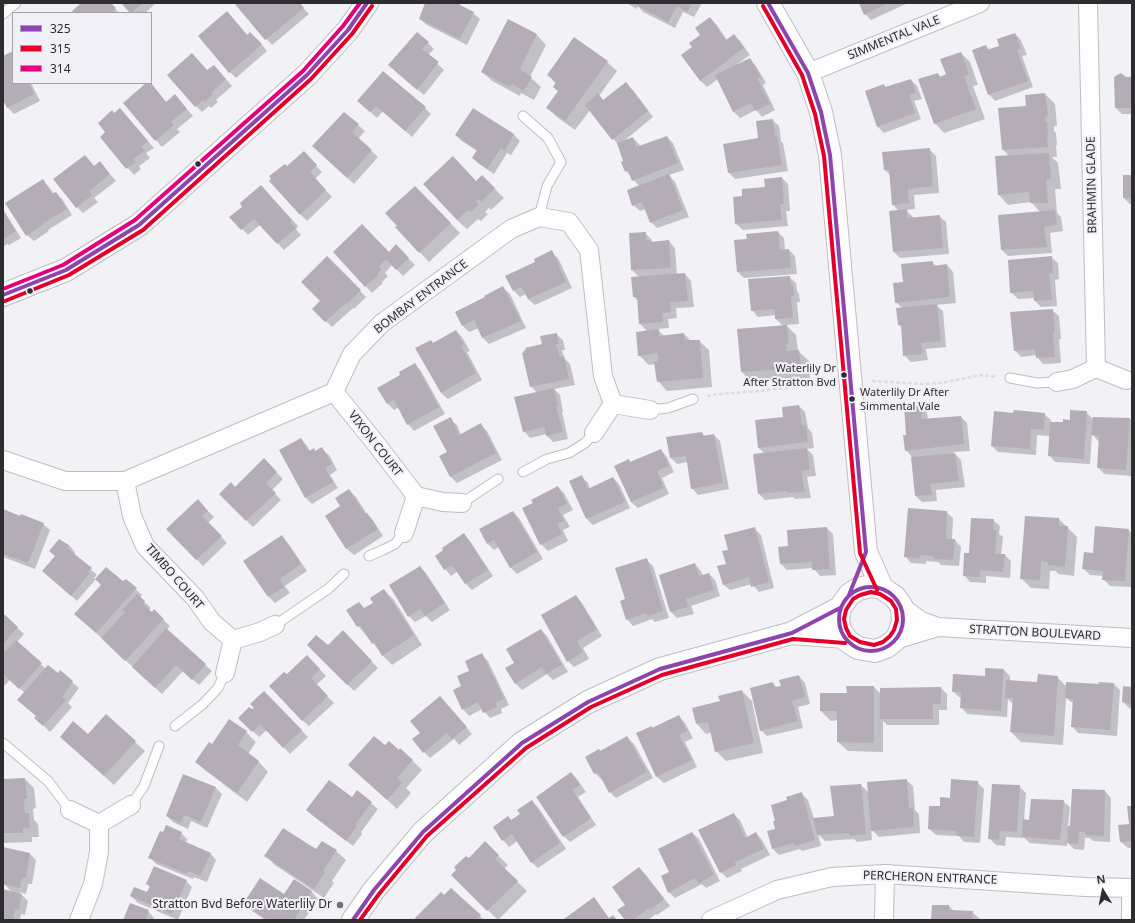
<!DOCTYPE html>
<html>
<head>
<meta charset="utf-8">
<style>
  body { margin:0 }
  #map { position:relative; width:1135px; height:923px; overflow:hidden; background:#f2f1f5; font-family:"Noto Sans",sans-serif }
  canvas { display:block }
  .frame { position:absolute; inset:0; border:4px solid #2d2d2f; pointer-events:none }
  .legend { position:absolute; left:12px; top:12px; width:140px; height:72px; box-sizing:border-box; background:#f1f0f6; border:1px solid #a3a2a6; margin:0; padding:5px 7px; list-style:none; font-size:12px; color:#2d2d2f }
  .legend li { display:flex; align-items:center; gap:8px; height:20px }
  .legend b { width:20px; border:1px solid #a3a2a6 }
  .north { position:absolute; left:1083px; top:871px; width:40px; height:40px; -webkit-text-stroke:3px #f1f0f6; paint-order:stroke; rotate:350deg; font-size:11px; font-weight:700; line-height:16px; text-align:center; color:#2d2d2f }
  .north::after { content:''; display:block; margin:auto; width:14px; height:18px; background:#2d2d2f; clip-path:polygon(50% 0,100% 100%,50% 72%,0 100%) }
</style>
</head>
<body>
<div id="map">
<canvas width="1135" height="923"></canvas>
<div class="frame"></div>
<ul class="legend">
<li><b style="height:5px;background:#8e44ad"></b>325</li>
<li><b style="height:5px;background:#e4002b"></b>315</li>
<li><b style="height:5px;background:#e5007d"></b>314</li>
</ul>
<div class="north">N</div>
</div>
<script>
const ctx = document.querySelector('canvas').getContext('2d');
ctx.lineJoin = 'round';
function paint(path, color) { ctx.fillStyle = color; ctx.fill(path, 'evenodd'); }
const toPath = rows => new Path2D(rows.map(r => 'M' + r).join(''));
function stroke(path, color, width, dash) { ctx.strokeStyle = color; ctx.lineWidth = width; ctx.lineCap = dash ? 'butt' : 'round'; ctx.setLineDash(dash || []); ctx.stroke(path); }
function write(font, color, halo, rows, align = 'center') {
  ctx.font = font + ' "Noto Sans",sans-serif'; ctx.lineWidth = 4; ctx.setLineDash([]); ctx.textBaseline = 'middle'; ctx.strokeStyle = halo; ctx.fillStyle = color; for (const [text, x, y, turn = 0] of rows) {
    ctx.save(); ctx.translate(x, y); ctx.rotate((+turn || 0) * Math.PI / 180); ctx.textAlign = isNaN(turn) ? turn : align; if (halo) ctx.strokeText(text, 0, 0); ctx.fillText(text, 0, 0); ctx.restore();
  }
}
paint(toPath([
  [82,3,110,3,119,13,71,13],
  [123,3,156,3,145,13,131,13],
  [235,3,275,3,277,5,279,3,299,3,309,14,272,45],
  [426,3,461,3,459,6,473,13,480,19,467,45,427,25,420,19],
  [626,3,702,3,694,17,683,12,675,28,643,12,638,6,637,9],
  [860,3,908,3,871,20,865,14],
  [710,18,716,24,727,40,734,35,740,41,750,55,736,65,750,59,756,66,766,83,763,85,775,110,762,117,756,110,740,118,734,112,718,79,707,87,700,80,693,47,701,36],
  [233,19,248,36,257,39,267,51,236,78,230,72],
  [508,20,537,35,546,45,530,77,541,87,534,100,521,93,520,96,492,81,482,72],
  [1015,34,1021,40,1027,55,1022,56,1033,87,995,101,989,94,986,46,990,50,1001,47],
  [428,43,434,49,428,55,444,70,424,95,396,71],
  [13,52,13,83,31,83,40,101,14,114,8,108,3,98,3,58],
  [961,53,970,62,978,85,973,86,985,119,944,133,935,123,938,74,941,77,947,75],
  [607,62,617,71,599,96,604,101,626,84,633,90,653,117,625,140,633,138,639,144,640,147,667,137,673,143,684,170,669,175,675,182,689,217,657,228,651,222,646,209,640,211,633,205,639,186,626,171,624,162,619,145,613,139,590,110,575,130,557,117,548,108,558,91,556,84,548,75],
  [207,71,220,73,232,86,216,100,218,102,211,108,209,106,202,112,196,106],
  [1132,78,1132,114,1122,114,1116,108],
  [911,80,917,86,922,99,914,101,921,119,884,133,878,127,866,92,884,86,886,88],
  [147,83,150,83,167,103,175,95,193,116,177,129,180,132,162,147,124,103],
  [1045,94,1055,104,1057,126,1054,126,1054,131,1056,133,1057,145,1056,145,1057,157,1052,157,1058,163,1061,189,1055,189,1057,213,1061,217,1063,231,1050,233,1052,253,1008,256,1002,250,1040,212,1031,202,1008,205,999,195,996,157,1009,156,1003,150,1027,106],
  [358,101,425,108,431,114,412,137,383,111,377,118],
  [120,109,154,148,146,153,150,158,139,166,141,169,134,175,101,137,107,132,115,114],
  [473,109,514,135,520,141,511,155,507,153,494,174,479,164,473,158,477,151,462,141,456,135],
  [345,114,365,131,358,139,378,157,354,184,320,152],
  [772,120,779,126,781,141,783,143,788,171,735,179,728,172,759,139],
  [929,149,936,156,939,193,914,195,915,209,906,210,913,217,913,218,939,216,946,222,949,254,900,258,894,252,899,211,893,205,890,175,885,170],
  [303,153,322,172,315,179,332,197,307,221,300,214,287,167],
  [85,156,95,167,100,163,116,181,94,198,98,202,83,213,77,207],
  [482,176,504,198,491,210,489,208,485,212,488,214,481,221,478,219,467,229,457,220,477,182],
  [1132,176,1132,204,1130,204,1124,198],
  [782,178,788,184,790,211,786,211,788,226,743,230,736,224,744,197,766,188],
  [43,181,49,187,54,194,56,193,62,199,72,215,48,230,49,231,34,241,27,235],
  [415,187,460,233,429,262,397,228],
  [267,193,298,226,296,229,301,235,284,250,260,225,248,235,231,217],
  [3,209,21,238,9,245,7,244,3,247],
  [778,232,784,238,785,250,789,250,795,256,797,274,744,278,738,272,748,239],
  [645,233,652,240,652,243,669,241,675,248,677,275,685,274,691,281,694,307,676,308,677,318,668,319,669,328,657,329,664,336,684,334,691,341,699,341,709,350,712,387,667,391,658,381,656,364,649,365,639,355,648,332,640,324,638,301,634,297,640,278,632,270],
  [396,246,415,265,403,276,392,265,385,273,388,276,382,282,383,283,372,293,334,252,389,253],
  [551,252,558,258,572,288,535,305,528,299,526,294,520,297,514,291,506,277,536,262],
  [1051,257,1058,263,1059,279,1055,280,1057,306,1041,307,1035,301,1035,298,1018,299,1011,292],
  [327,258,366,297,354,309,353,308,332,327,314,309,321,301],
  [932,262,937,267,947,265,953,272,956,303,936,305,943,311,946,347,926,349,928,360,911,362,904,355,902,328,899,325,902,308,896,302,904,283],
  [789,277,796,283,797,291,799,294,800,302,797,302,799,324,786,325,796,335,798,351,809,361,810,378,751,382,742,372,738,330,783,326,776,319,776,315,758,317,752,310],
  [503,288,510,294,526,328,489,344,483,338,479,328,469,332,463,326,456,312],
  [1052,310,1059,316,1061,339,1059,339,1061,363,1043,364,1037,357,1037,355,1021,357,1015,350],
  [456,331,462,337,470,351,467,352,482,380,448,399,441,393,433,344],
  [556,334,563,340,565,350,562,350,564,358,570,364,575,385,554,389,560,395,563,412,562,412,568,439,553,442,547,436,546,434,530,438,524,431,537,393,531,386,543,345],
  [415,364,421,371,445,414,414,431,408,424,399,407,394,410,388,404,379,388,402,375],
  [799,406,805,412,808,428,812,433,814,448,807,449,813,455,816,476,807,477,811,498,795,499,793,497,765,500,759,494,765,454,759,448,784,418],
  [921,407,927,413,928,420,961,417,967,423,970,451,953,452,961,460,965,487,936,490,937,501,922,502,916,496,912,457,906,450,907,435],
  [1086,412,1092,418,1130,419,1132,421,1132,476,1104,474,1098,467,1099,442,1092,434,1090,464,1055,462,1049,455,1050,436,1037,435,1036,455,998,452,992,446,1044,414,1051,420,1051,423,1063,423,1071,421],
  [450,419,457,425,461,435,481,425,487,431,502,460,457,483,451,477,448,453],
  [702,433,706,437,714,435,720,441,729,489,698,495,692,488,688,462,677,464,671,458],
  [301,439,307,446,310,451,314,449,316,452,322,449,329,455,337,470,330,475,338,488,312,504,306,498,281,451],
  [661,450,667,457,674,472,662,478,669,494,638,508,631,502,616,467,629,461,631,463],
  [264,460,283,479,272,490,281,500,253,527,220,494,236,488],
  [582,477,588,483,590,489,613,478,619,484,630,508,593,525,587,519,570,481],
  [558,487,564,493,573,510,563,515,570,527,563,530,568,541,548,551,541,544,523,508,534,503],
  [349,490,356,497,367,514,373,520,383,536,354,555,347,549,326,516,341,507],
  [204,507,214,517,208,523,227,543,203,566,168,529],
  [3,510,43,524,50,530,35,569,3,557],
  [513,512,519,518,543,559,517,574,511,568,499,547,494,550,488,544],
  [946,512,953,518,952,540,955,540,961,547,959,566,941,565,938,562,926,561,926,564,911,563,905,556],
  [1059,519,1077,537,1074,576,1058,574,1056,571,1050,571,1049,589,1031,588,1021,578],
  [993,520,1000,526,999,534,1003,537,1001,555,1005,555,1011,561,1010,578,986,576,986,583,970,582,964,575,970,554],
  [754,528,761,535,774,588,759,592,752,584,730,590,723,584,729,550],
  [827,528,833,534,836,575,820,576,813,568,787,570,781,564,779,548,789,547],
  [1128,530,1132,533,1132,572,1131,587,1110,586,1103,579,1104,576,1090,575,1084,569],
  [464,535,470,541,493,576,472,590,466,584,458,571,451,576,445,569],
  [282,537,288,543,307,571,285,586,290,593,275,603,269,597],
  [69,545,75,552,74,555,97,575,94,578,96,580,106,568,124,583,126,580,142,595,140,598,151,608,149,610,152,613,154,611,170,626,166,630,212,671,199,685,183,671,162,694,82,620,102,585,96,579,77,601,44,571],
  [646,559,653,566,669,618,655,622,652,619,633,626,627,619,626,600],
  [695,564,701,571,703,576,709,574,715,580,720,596,691,606,694,614,677,618,671,612,660,576],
  [420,567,426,573,450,610,432,622,426,616,415,622,409,616],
  [384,590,394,600,422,645,392,665,383,656,379,650,358,626,365,609,374,604],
  [576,596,582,603,602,636,583,648,589,659,574,667,568,661],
  [3,614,24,634,17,642,46,669,58,675,60,672,79,688,68,703,72,707,50,732,36,718,37,717,19,700,25,693,10,680,3,687],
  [541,630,547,636,568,672,553,680,547,674,522,690,515,683,516,664],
  [343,632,378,668,354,691,308,645,328,646],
  [482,655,488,661,509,705,501,709,502,713,490,718,482,709,469,716,463,709,463,686,471,671],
  [307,656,326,676,316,685,334,703,309,726,302,720,287,676],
  [1004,670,1010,676,1010,681,1038,683,1057,677,1067,687,1100,685,1114,684,1120,690,1117,736,1078,733,1072,726,1074,704,1066,698,1063,745,1021,742,1011,732,1013,704,1008,699,1007,717,967,714,961,707,962,698,959,697,953,691],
  [799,676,805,683,810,704,798,707,803,728,767,736,761,730,773,683,777,688,782,687],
  [847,687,874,687,881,694,941,688,947,694,947,710,939,710,939,725,887,725,883,721,883,752,848,751,838,742,838,720,831,721,821,711,848,694],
  [1132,688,1132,709,1129,708,1123,702],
  [742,691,753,702,752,702,763,753,726,761,716,751,712,732,706,734,697,724,694,708,721,702],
  [264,692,308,737,290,754,267,730,259,737,239,718,255,709],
  [446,704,472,734,459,745,454,739,430,758,424,752,421,734],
  [106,716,145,751,114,785,71,746,88,736],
  [679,716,685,723,693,738,685,742,697,767,664,783,657,777,637,734,651,727,653,728],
  [229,721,246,732,256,742,248,754,259,762,268,772,247,802,206,771,196,762,212,745],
  [627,737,634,744,653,778,616,798,610,792,603,779,602,780,595,773,600,752],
  [385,746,399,751,400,749,422,770,406,788,411,793,397,809,359,774],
  [571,773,577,779,586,792,578,797,596,825,570,842,564,836],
  [25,779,34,788,36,808,33,809,34,820,38,824,39,837,32,837,32,842,3,843,3,780],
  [906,780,913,786,915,810,919,814,920,833,879,837,871,829,872,840,857,842,854,839,825,841,818,834,821,846,802,851,800,849,779,855,773,849,776,829,777,821,788,801,802,794,808,800,814,819,835,817,861,785,869,793],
  [977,782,984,789,980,843,964,842,959,836,936,835,929,829,941,807,951,799],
  [1019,786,1026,793,1024,820,1030,821,1063,801,1070,807,1068,827,1071,827,1105,791,1111,798,1110,842,1093,841,1090,838,1085,838,1084,850,1074,849,1067,842,1067,846,1030,843,1023,837,1023,838,1006,837,1005,846,996,845,989,838],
  [216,788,222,794,207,828,191,821,188,829,173,822,167,816],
  [357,792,378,809,361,832,362,834,353,846,313,816,307,810,353,799],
  [531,801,538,807,566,849,538,868,531,862,517,841,509,847,503,840,494,827,512,821,521,814],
  [1132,807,1132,848,1128,848,1121,842,1130,825],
  [733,814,740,820,748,838,756,833,762,840,770,855,741,869,742,871,727,878,721,872],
  [181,833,187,839,186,843,210,853,216,860,207,882,194,877,193,879,156,864,150,857],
  [692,833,699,839,720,881,706,888,702,884,675,898,669,892,670,872],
  [485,843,508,865,504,869,527,891,498,920,452,875],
  [3,848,30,854,36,860,32,884,28,884,26,894,19,892,28,901,25,915,21,914,20,920,3,920,3,890,13,893,4,884,5,880,3,880],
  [317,850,336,851,346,860,332,881,334,883,324,898,275,865,266,856],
  [639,868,646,875,670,906,657,915,656,914,648,920,626,920,626,905],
  [186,881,192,887,178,920,138,903,131,896,148,893,150,887,147,884],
  [294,881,312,892,318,899,304,920,265,920,251,910,244,904,285,895],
  [451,889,484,920,418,920],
  [949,906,954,911,972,912,979,918,979,920,932,920],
  [148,911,154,918,153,920,124,920]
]), '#0003');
paint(toPath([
  [81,3,111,3,116,8,111,13,70,13],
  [121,3,143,3,131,13,130,13],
  [234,3,275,3,276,4,277,3,300,3,304,8,265,40],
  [425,3,456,3,474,12,460,39,419,19],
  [637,3,692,3,687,12,677,6,668,22,636,5],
  [859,3,888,3,864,15],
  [227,11,247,35,250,32,262,44,229,73,198,36],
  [710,17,726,40,734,34,744,48,700,81,681,55,692,47,689,43,700,35,695,28],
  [508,19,537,34,520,69,532,77,524,91,512,84,510,87,481,72],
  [417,32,429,42,422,49,439,62,417,90,388,65],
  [1015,33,1021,48,1017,50,1028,81,988,95,972,50,986,45,987,50,999,46,997,39],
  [574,37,608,61,565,121,546,108,558,91,553,87,556,82,547,75],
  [13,51,13,83,29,83,34,94,7,108,3,100,3,56],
  [961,52,969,75,964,76,976,109,934,124,918,79,938,73,940,77,946,74,940,59],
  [192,53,207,70,214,65,226,79,211,93,213,95,204,102,203,100,195,107,167,75],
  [750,58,761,77,757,78,770,104,755,111,751,103,733,112,715,75],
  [383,71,426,107,405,131,376,106,370,112,357,101],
  [1121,73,1126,77,1132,77,1132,108,1115,108,1114,77],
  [911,79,916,93,909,95,915,113,877,127,865,91,884,84,885,87],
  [626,82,648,111,612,140,585,105,598,93,603,100],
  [146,83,151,83,166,102,175,94,187,109,171,122,174,125,155,141,123,103],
  [1045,93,1048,116,1045,117,1045,122,1047,122,1048,136,1047,136,1048,147,1002,150,998,108,1026,106,1025,95],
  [120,108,148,141,141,147,145,151,133,159,136,162,126,169,100,137,105,132,98,123,112,110,114,113],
  [473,108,514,134,505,150,501,148,487,169,472,158,477,150,455,135],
  [344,112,359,124,352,132,372,150,347,178,312,146],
  [773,119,775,136,777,136,782,165,728,173,723,144,758,138,756,121],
  [667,136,678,163,632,181,628,170,625,172,621,162,623,161,617,143,633,137,636,147],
  [930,148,933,186,908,189,909,203,892,205,889,170,884,170,882,152],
  [304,151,317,165,310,172,326,190,300,215,269,181,271,179,269,176,285,164,287,166],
  [1049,153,1051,179,1046,180,1048,203,1030,203,1029,192,998,195,995,156],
  [85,155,94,166,100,161,110,174,89,191,92,195,76,208,53,179],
  [453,156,476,181,482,175,495,188,481,202,479,199,476,202,479,204,471,212,468,210,457,220,423,184],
  [669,174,683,210,650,223,642,202,632,206,627,190],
  [1123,175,1132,175,1132,198,1123,198],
  [782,177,784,204,780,205,782,220,735,224,733,197,742,196,742,189,765,187,764,179],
  [43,179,52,194,56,192,67,209,43,223,44,224,26,236,5,203],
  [261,185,292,220,290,222,296,228,277,244,254,219,241,230,229,217,242,207,240,203],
  [415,186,451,223,419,253,395,227,397,226,385,213],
  [907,209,907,218,940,215,943,248,893,252,889,211],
  [1055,210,1057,225,1044,227,1047,247,1001,250,998,215],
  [3,211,16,231,3,239],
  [362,224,389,252,396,244,409,258,396,270,386,259,379,266,382,269,377,275,378,276,365,287,333,252],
  [778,231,780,250,789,249,791,268,737,272,734,240,747,239,746,234],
  [646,232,646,240,650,240,650,242,669,240,671,268,631,270,629,233],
  [552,250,566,282,528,299,522,287,513,291,505,276,535,262,534,259],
  [327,256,361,290,347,304,346,303,325,322,312,309,320,301,301,282],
  [1052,256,1053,273,1049,274,1052,300,1034,301,1033,291,1010,293,1008,260],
  [933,261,933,266,947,264,950,297,895,303,893,283,903,282,901,264],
  [685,273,688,301,670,302,671,312,662,313,663,322,639,324,637,297,633,297,631,277],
  [790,276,791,286,793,286,794,296,791,296,793,318,775,319,775,309,751,311,748,279],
  [503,286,521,321,482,338,474,320,462,326,455,312,485,297,484,296],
  [937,304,941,341,921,343,922,354,903,356,901,325,898,325,896,308],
  [1053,309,1055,333,1053,333,1055,357,1036,358,1035,349,1014,351,1010,312],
  [787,325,789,344,786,344,787,351,799,350,801,368,741,372,737,329],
  [659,329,659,336,684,333,685,340,700,340,703,378,657,382,654,362,658,361,658,353,638,356,636,332],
  [456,330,464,344,461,346,476,373,441,393,415,348,431,340,433,343],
  [557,333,559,344,556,344,560,357,564,356,569,379,530,387,522,353,524,352,523,351,526,350,525,348,542,344,540,336],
  [415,363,439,407,407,425,394,400,387,404,377,388,400,375,399,372],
  [554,388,558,406,556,406,563,432,546,436,544,427,523,432,514,397],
  [799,405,802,426,806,425,808,442,758,448,755,420,783,417,782,407],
  [904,406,921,406,922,419,961,416,964,444,905,451,903,435,906,435],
  [1014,410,1045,413,1044,430,1031,429,1030,449,991,446,994,411,1013,413],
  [1070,410,1087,411,1084,459,1048,456,1050,422,1063,422,1063,419,1070,420],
  [451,417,459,435,481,423,496,453,450,477,439,456,447,452,433,426],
  [1093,417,1130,418,1126,470,1097,468,1099,436,1091,435],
  [702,432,703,436,714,434,723,483,691,489,686,456,670,458,666,437],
  [301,438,309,451,314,448,315,451,322,447,332,464,325,468,333,482,305,498,279,450],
  [807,448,810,470,801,471,805,492,787,493,787,491,758,494,753,454],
  [661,449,669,466,657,471,664,488,631,502,614,466,629,459,630,462],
  [955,453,959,481,930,484,932,495,915,496,911,457],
  [264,458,277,472,266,483,276,493,246,521,219,494,231,482,235,487],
  [582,475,588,489,613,477,625,502,586,519,569,481],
  [558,486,567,504,558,508,564,521,557,523,562,534,540,545,522,508,533,503,531,500],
  [349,489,365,514,367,513,378,529,346,549,325,516,340,506,335,498],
  [198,499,208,511,202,516,222,536,196,560,166,529],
  [908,508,947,511,946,539,955,539,953,560,934,559,934,556,920,555,920,558,904,557],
  [3,509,20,516,21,514,44,523,28,563,3,554],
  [513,511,537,552,510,568,494,540,487,544,479,529],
  [1025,516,1059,518,1059,526,1068,526,1065,567,1048,565,1048,562,1041,561,1040,580,1020,579],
  [971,518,994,519,993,530,997,530,995,554,1005,554,1003,572,980,570,980,577,963,576,964,553,969,553],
  [1095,526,1129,529,1125,581,1102,580,1103,571,1082,569,1084,552,1093,553],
  [755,527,769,582,751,587,749,577,723,585,717,566,726,564,722,551,728,550,724,535],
  [827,527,830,569,812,570,812,562,780,564,778,547,788,546,787,530],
  [464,533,488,570,465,584,452,565,444,570,435,556,443,550,442,548],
  [282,535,301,564,280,579,284,587,268,597,243,561],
  [59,539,69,545,67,548,92,568,88,572,90,573,71,596,42,571,55,556,49,551],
  [647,558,663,611,648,616,646,613,626,620,620,601,625,599,615,568],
  [695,563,699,576,709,573,714,590,686,599,688,607,670,612,659,575],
  [420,566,445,603,425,616,420,609,408,617,389,585],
  [106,567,123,581,126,579,137,588,96,633,74,614,101,585,95,579],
  [384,589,414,635,382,656,374,642,372,644,360,625,357,627,346,610,359,602,364,608,373,603,370,598],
  [137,594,145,601,143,604,152,612,154,609,164,619,125,661,101,638,125,612,122,610],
  [576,595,597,629,577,641,583,652,567,662,541,615],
  [3,613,18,627,3,644],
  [166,628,206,664,192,680,176,665,155,688,132,667],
  [541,629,562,665,546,674,542,667,515,684,505,668,514,663,506,649],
  [343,630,372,661,347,685,307,645,316,635,328,645],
  [16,640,42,663,19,689,3,674,3,654],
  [482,653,504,699,495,703,497,707,483,713,478,702,462,710,453,690,461,686,457,676,469,671,465,661],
  [307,655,320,669,311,678,328,696,302,721,269,686,284,672,287,674],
  [48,665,58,673,60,670,73,681,62,697,66,700,43,726,34,718,36,716,17,700],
  [985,668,1004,669,1001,711,960,708,961,692,952,692,953,674,985,676],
  [1038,674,1058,676,1054,736,1010,732,1013,698,1005,698,1006,680,1037,682],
  [799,675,805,697,792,701,798,721,760,731,750,688,773,682,774,687,781,686,779,680],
  [1066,682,1099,684,1098,682,1114,683,1110,730,1071,727,1073,699,1065,698],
  [846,686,874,686,874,743,837,742,837,711,820,711,820,693,847,693],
  [1123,686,1132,687,1132,704,1122,702],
  [941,687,941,704,933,704,933,719,880,719,880,688],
  [742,690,754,743,715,752,708,722,696,724,692,708,720,701,718,696],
  [264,691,302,730,283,748,260,724,252,732,238,718,249,707,252,709,254,708,250,704],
  [440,696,467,727,452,739,447,733,423,753,412,739,420,733,410,721],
  [106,714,136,741,104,776,60,737,73,721,88,734],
  [679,715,687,731,679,735,692,760,656,777,636,733,652,726,652,728],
  [229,719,247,731,238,745,259,761,237,793,195,762,209,742,212,744],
  [374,736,385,745,389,741,399,750,400,748,413,760,397,778,402,783,387,800,348,765],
  [627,736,647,772,609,793,598,772,594,774,585,757,599,749,600,751],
  [571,772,580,785,572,790,591,818,563,837,536,797],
  [183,774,216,787,201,822,184,815,181,823,166,816],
  [25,778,27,799,24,799,25,813,29,813,30,828,23,828,23,833,3,833,3,779],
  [907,779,909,808,913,807,914,827,871,831,867,782],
  [951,779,978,781,974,837,957,836,956,831,928,829,929,806,940,806,940,797,950,798],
  [329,780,352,797,357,790,372,802,355,825,357,826,346,841,306,810],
  [861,784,866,834,850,836,849,833,817,835,813,818,834,816,830,786],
  [992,784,1020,785,1017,832,1000,831,999,840,988,839],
  [1072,789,1105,790,1104,836,1086,835,1085,832,1079,832,1078,844,1067,843,1068,826,1070,826],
  [802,792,815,840,795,846,794,843,772,849,767,831,775,829,773,821,775,821,771,805,787,800,786,797],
  [1031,799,1064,800,1060,840,1022,837,1023,819,1029,820],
  [532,800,560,843,531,863,512,834,502,841,493,827,508,816,511,820,520,814,517,810],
  [1127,806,1132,806,1132,841,1120,842,1118,825,1129,824],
  [734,813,745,838,756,832,764,849,735,862,736,865,720,873,698,830],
  [166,825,182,832,179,839,211,853,200,876,188,871,187,874,148,858,160,831,163,832],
  [283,828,316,849,322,841,337,850,323,871,325,872,314,889,264,856],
  [692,832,714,875,699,883,695,878,668,893,661,876,669,872,658,849],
  [485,841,499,855,495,859,518,881,487,911,451,875,456,870,454,867,466,856,469,858],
  [3,847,30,853,26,878,22,878,20,888,3,884,5,876,3,875],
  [154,866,187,880,172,914,130,896,134,887,147,892,150,886,146,884],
  [639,867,664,899,650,910,649,908,633,920,625,920,617,910,625,905,612,887],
  [260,878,284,894,294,879,312,891,294,920,267,920,243,904],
  [451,888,481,915,477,920,416,920,415,918,441,892,444,895],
  [3,889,22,894,19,909,15,909,13,920,3,920],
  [594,897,609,918,613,915,617,920,565,920,564,919],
  [130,903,149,910,146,918,150,920,123,920],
  [932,905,949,905,949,910,973,911,972,920,931,920]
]), '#b4adb8');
const lane = toPath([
  [3,14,16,3],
  [523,116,548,138,561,162,547,186,539,217],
  [1010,378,1037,383,1057,382],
  [650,410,668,408,693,399],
  [523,472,547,459,569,453,585,443,594,433],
  [462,503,498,479],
  [369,556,383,550,395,544,404,533],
  [275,625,328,589,344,574],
  [175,726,203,704,218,688,225,673],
  [3,743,48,781,70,810],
  [131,805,144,786,159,746]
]);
const street = toPath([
  [1088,3,1096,368],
  [808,73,980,3],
  [1057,382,1073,379,1096,368,1126,380],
  [334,392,377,445,416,496,443,502,462,503],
  [594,433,613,404,650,410],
  [3,460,65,481,125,481,334,392,352,354,382,323,511,229,539,217,569,222,589,250,603,376,613,404],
  [125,481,132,516,145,546,195,598,212,622,233,640],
  [404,533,416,496],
  [902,607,921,621,938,627,1132,638],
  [233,640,260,632,275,625],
  [895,640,938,627],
  [225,673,233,640],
  [70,810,99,824,99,852,93,884,79,920],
  [99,824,131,805],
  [1131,888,1131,920],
  [711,920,777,890,832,877,885,874,1085,887,1132,888],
  [884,920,885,874]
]);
const secondary = toPath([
  [768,3,808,73,821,112,830,155,866,552,882,588],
  [3,295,66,270,139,225,307,75,348,30,367,3],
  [871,586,882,588,895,597,902,607,903,621,900,632,895,640,886,647,875,651,869,650,858,648,846,640,840,630,838,619,840,608,849,595,858,589,871,586],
  [792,633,845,637],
  [353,920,374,890,423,832,522,743,588,702,660,669,792,633,840,608]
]);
stroke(lane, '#bebec1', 11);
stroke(street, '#bebec1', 20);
stroke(secondary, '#bebec1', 24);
stroke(toPath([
  [872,381,923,384,941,383,982,375,996,377],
  [707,396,719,394,761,391,829,382]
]), '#deddde', 2.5, [4, 2]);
stroke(lane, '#fdfdfe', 9);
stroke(street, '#fdfdfe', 18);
stroke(secondary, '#fdfdfe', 22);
stroke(toPath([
  [768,3,808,73,821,112,830,155,866,552,849,595],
  [3,295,66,270,139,225,307,75,348,30,367,3],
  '839 619a32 32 0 1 1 64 0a32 32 0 1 1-64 0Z',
  [353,920,374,890,423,832,522,743,588,702,660,669,792,633,840,608]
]), '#8e44ad', 4);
stroke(toPath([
  [763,6,802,75,815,114,824,156,860,553,877,590],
  [5,301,69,275,143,230,311,79,352,34,372,6],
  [871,592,880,594,891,601,896,609,897,620,894,630,890,636,883,642,874,645,860,642,850,636,846,628,844,619,846,610,853,599,860,595,871,592],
  [360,920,379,894,427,836,526,748,591,707,662,675,793,639,845,643]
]), '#e4002b', 4);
stroke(toPath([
  [3,289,63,265,135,220,303,71,343,26,360,3]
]), '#e5007d', 4);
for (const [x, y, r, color] of [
  [198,164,3.5,"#2d2d2f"],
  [30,291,3.5,"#2d2d2f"],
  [844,375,3.5,"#2d2d2f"],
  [852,399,3.5,"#2d2d2f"],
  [340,905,4,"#727274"]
]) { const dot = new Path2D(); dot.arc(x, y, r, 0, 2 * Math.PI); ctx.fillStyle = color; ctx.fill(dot); stroke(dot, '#f1f0f6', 1.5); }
write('11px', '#2d2d2f', '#f1f0f6', [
  ["Waterlily Dr",836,369],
  ["After Stratton Bvd",836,383],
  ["Waterlily Dr After",860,393,"left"],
  ["Simmental Vale",860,407,"left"]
], 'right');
write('12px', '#2d2d2f', '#f1f0f6', [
  ["SIMMENTAL VALE",894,38,-22],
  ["BRAHMIN GLADE",1092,185,-91],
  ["BOMBAY ENTRANCE",421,297,-37],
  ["VIXON COURT",375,444,52],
  ["TIMBO COURT",174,577,49],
  ["STRATTON BOULEVARD",1035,633,3],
  ["PERCHERON ENTRANCE",930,878,2]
]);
write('12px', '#2d2d2f', '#f1f0f6', [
  ["Stratton Bvd Before Waterlily Dr",332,905]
], 'right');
</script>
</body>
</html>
